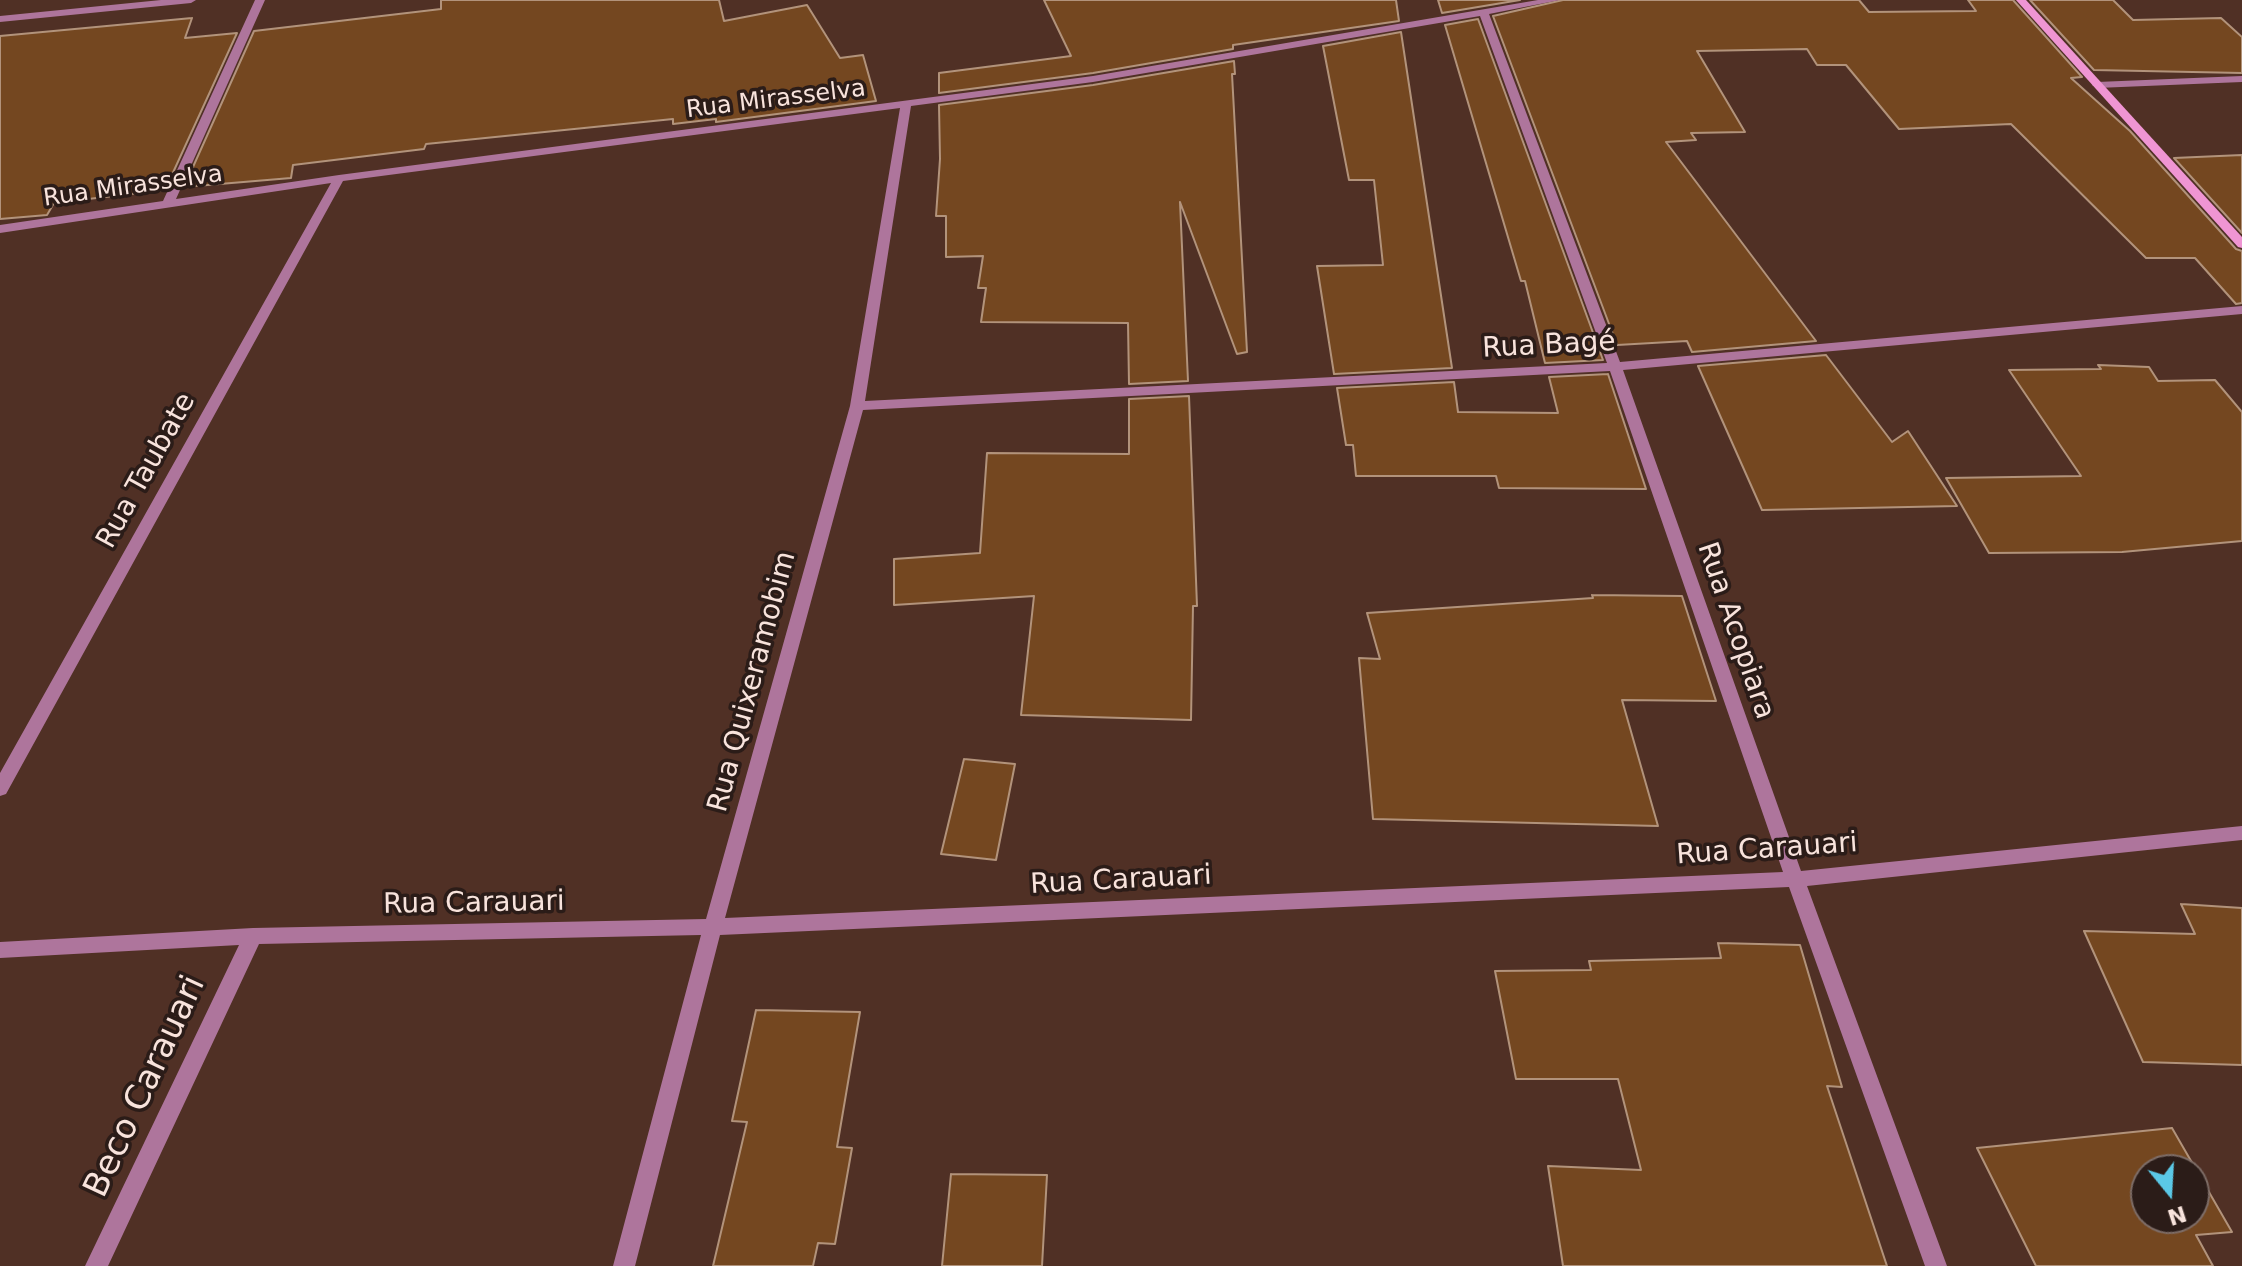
<!DOCTYPE html>
<html>
<head>
<meta charset="utf-8">
<style>
  body { margin:0 }
  #map { position:relative; width:2242px; height:1266px; overflow:hidden; background:#503025; font-family:"DejaVu Sans",sans-serif }
  canvas { display:block }
  .north { position:absolute; left:2130px; top:1154px; width:80px; height:80px; box-sizing:border-box; background:#2b1c18; border:2px solid #7d6c66; border-radius:50%; rotate:162deg; font-size:22px; font-weight:700; line-height:32px; text-align:center; color:#f8e3dc }
  .north::after { content:''; display:block; margin:auto; width:28px; height:36px; background:#5bc8e6; clip-path:polygon(50% 0,100% 100%,50% 72%,0 100%) }
</style>
</head>
<body>
<div id="map">
<canvas width="2242" height="1266"></canvas>
<div class="north">N</div>
</div>
<script>
const ctx = document.querySelector('canvas').getContext('2d');
ctx.lineJoin = 'round';
function paint(path, color) { ctx.fillStyle = color; ctx.fill(path, 'evenodd'); }
const toPath = rows => new Path2D(rows.map(r => 'M' + r).join(''));
function stroke(path, color, width, dash) { ctx.strokeStyle = color; ctx.lineWidth = width; ctx.lineCap = dash ? 'butt' : 'round'; ctx.setLineDash(dash || []); ctx.stroke(path); }
function write(font, color, halo, rows, align = 'center') {
  ctx.font = font + ' "DejaVu Sans",sans-serif'; ctx.lineWidth = 7; ctx.setLineDash([]); ctx.textBaseline = 'middle'; ctx.strokeStyle = halo; ctx.fillStyle = color; for (const [text, x, y, turn = 0] of rows) {
    ctx.save(); ctx.translate(x, y); ctx.rotate((+turn || 0) * Math.PI / 180); ctx.textAlign = isNaN(turn) ? turn : align; if (halo) ctx.strokeText(text, 0, 0); ctx.fillText(text, 0, 0); ctx.restore();
  }
}
const building = toPath([
  [441,0,719,0,724,21,807,5,840,58,863,55,876,101,716,122,716,119,673,124,673,119,426,144,424,149,293,165,291,178,184,187,254,31,441,9,441,0],
  [1044,0,1396,0,1399,21,1233,45,1233,49,1093,73,939,93,939,73,1071,56,1044,0],
  [1438,0,1520,0,1442,13,1438,0],
  [1563,0,1859,0,1869,12,1976,11,1968,0,2013,0,2082,77,2071,78,2130,131,2236,249,2242,251,2242,303,2236,304,2195,258,2146,258,2011,124,1899,129,1846,65,1817,65,1807,49,1697,51,1745,132,1691,133,1696,140,1666,142,1816,341,1692,352,1687,341,1617,345,1493,16,1563,0],
  [2030,0,2113,0,2133,20,2221,18,2242,37,2242,73,2094,70,2030,0],
  [192,18,185,38,237,33,165,190,54,203,47,215,0,219,0,36,192,18],
  [1478,19,1603,360,1545,363,1525,281,1521,281,1445,25,1478,19],
  [1401,32,1452,368,1334,374,1317,266,1383,265,1374,180,1349,180,1323,46,1401,32],
  [1234,61,1235,74,1232,74,1247,352,1237,354,1180,202,1188,381,1129,384,1128,323,981,322,986,288,978,288,983,256,946,257,946,216,936,216,940,159,939,105,1093,85,1234,61],
  [2242,155,2242,233,2174,158,2242,155],
  [1826,355,1892,442,1908,431,1957,506,1762,510,1698,366,1826,355],
  [2098,365,2149,367,2158,381,2215,380,2242,412,2242,541,2122,552,1989,553,1946,478,2081,476,2009,370,2101,369,2098,365],
  [1608,374,1646,489,1499,488,1496,476,1356,476,1353,445,1346,445,1337,388,1454,382,1458,412,1558,413,1549,377,1608,374],
  [1189,396,1197,606,1193,606,1191,720,1021,715,1034,596,894,605,894,559,980,553,987,453,1129,454,1129,399,1189,396],
  [1592,595,1682,596,1716,701,1622,700,1658,826,1373,819,1359,658,1380,659,1367,613,1593,598,1592,595],
  [964,759,1015,764,996,860,941,854,964,759],
  [2181,904,2242,908,2242,1065,2143,1062,2084,931,2195,934,2181,904],
  [1718,943,1800,945,1842,1087,1827,1086,1887,1266,1563,1266,1548,1166,1641,1170,1618,1079,1516,1079,1495,971,1591,970,1589,961,1721,958,1718,943],
  [756,1010,860,1012,837,1147,852,1148,835,1244,818,1243,813,1266,713,1266,747,1122,732,1121,756,1010],
  [2172,1128,2232,1232,2196,1235,2213,1266,2036,1266,1977,1148,2172,1128],
  [2146,1170,2194,1170,2194,1218,2146,1218,2146,1170],
  [951,1174,1047,1175,1042,1266,942,1266,951,1174]
]);
paint(building, '#744720');
stroke(building, '#b2937b', 2);
paint(toPath([
  [161,0,196,0,191,3,0,22,0,16,161,0],
  [255,0,265,0,176,199,339,175,1093,76,1538,0,1560,0,1489,14,1620,362,2242,306,2242,314,1623,370,1801,871,2242,826,2242,840,1807,886,1947,1266,1925,1266,1789,887,720,935,635,1266,613,1266,701,935,259,944,108,1266,85,1266,239,945,0,958,0,942,253,928,706,919,850,406,900,108,343,181,6,794,0,796,0,773,331,183,0,233,0,225,163,201,255,0],
  [1480,16,1607,363,865,401,911,106,1093,82,1480,16],
  [1610,371,1783,872,725,918,863,410,1610,371],
  [2242,76,2242,82,2097,88,2092,85,2097,82,2242,76]
]), '#ae759c');
paint(toPath([
  [2016,0,2026,0,2242,237,2242,248,2238,247,2016,0]
]), '#ef95d3');
write('24px', '#f8e3dc', '#2b1c18', [
  ["Rua Mirasselva",776,100,-7],
  ["Rua Mirasselva",133,187,-8]
]);
write('28px', '#f8e3dc', '#2b1c18', [
  ["Rua Bagé",1549,346,-3],
  ["Rua Taubate",147,471,-61],
  ["Rua Acopiara",1735,631,71],
  ["Rua Quixeramobim",753,682,-75],
  ["Rua Carauari",1767,850,-4],
  ["Rua Carauari",1121,881,-3],
  ["Rua Carauari",474,904,-1]
]);
write('34px', '#f8e3dc', '#2b1c18', [
  ["Beco Carauari",146,1087,-65]
]);
</script>
</body>
</html>
